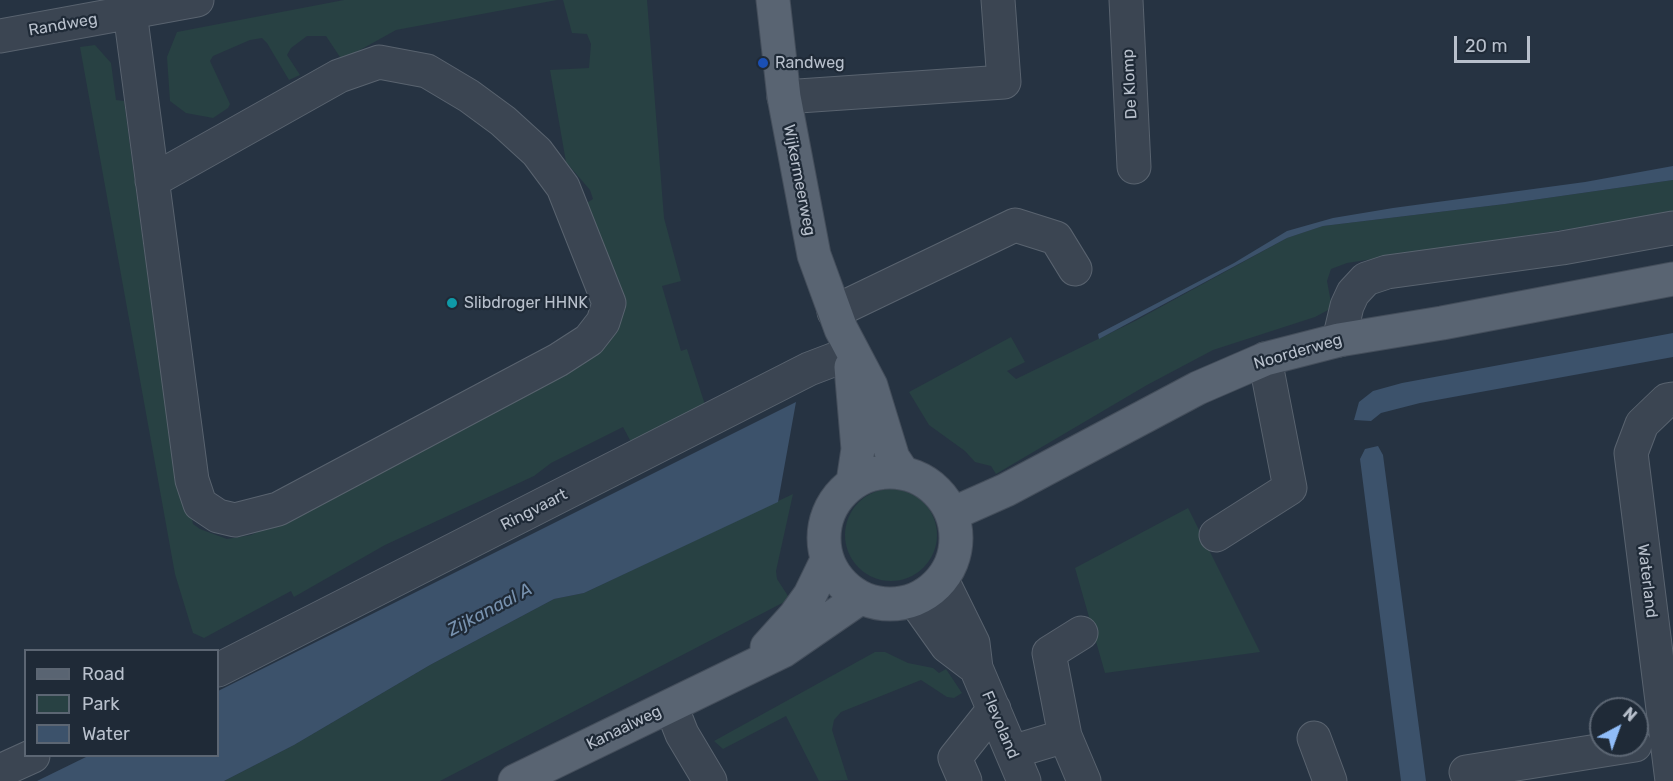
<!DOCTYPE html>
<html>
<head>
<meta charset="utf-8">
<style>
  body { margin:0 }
  #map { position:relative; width:1673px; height:781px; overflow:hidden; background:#263342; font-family:Rubik,sans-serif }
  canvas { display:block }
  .legend { position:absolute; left:24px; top:649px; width:195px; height:108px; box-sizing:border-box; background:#1f2a37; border:2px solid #5c6673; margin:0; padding:8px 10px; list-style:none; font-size:18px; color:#b8c0cc }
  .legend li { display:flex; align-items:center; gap:12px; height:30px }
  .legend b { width:30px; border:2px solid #5c6673 }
  .north { position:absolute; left:1589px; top:697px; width:60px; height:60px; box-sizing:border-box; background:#1f2a37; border:2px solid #5c6673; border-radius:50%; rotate:41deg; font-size:16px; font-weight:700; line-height:24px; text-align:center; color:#b8c0cc }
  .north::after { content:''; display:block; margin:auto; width:21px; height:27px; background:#90bdf9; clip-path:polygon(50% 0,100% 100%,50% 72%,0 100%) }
  .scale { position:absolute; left:1454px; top:36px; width:76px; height:27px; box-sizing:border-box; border:3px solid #b8c0cc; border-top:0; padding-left:8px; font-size:18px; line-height:21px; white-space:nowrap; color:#b8c0cc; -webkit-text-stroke:4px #1f2a37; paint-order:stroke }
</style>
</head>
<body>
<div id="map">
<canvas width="1673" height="781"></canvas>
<ul class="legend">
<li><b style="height:8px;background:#596472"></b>Road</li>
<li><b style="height:16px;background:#284143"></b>Park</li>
<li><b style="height:16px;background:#3c526b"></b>Water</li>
</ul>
<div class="north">N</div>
<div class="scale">20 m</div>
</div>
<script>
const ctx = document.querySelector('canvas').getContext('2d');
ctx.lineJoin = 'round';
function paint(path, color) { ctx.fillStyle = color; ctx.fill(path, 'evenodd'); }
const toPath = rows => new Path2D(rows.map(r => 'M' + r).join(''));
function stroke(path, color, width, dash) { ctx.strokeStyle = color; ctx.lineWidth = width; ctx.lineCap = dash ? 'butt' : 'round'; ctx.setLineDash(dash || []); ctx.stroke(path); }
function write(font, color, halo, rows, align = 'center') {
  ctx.font = font + ' Rubik,sans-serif'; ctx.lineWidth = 4.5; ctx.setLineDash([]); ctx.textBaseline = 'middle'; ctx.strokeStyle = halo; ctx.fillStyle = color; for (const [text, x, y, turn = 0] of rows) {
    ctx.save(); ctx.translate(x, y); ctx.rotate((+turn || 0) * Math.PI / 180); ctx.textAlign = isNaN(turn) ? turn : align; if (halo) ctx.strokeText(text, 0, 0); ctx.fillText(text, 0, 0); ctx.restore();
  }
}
paint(toPath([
  [344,0,557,0,396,30,342,60,326,36,307,36,291,48,287,55,300,75,289,80,267,43,262,38,250,40,213,56,210,61,230,104,228,108,213,118,186,113,170,101,167,57,177,32],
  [563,0,647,0,664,218,681,281,662,286,681,351,687,349,709,417,631,442,623,427,551,463,534,476,385,545,294,597,291,591,204,638,193,633,175,574,80,47,95,45,111,63,116,100,124,101,151,301,193,524,200,529,227,539,251,535,357,483,601,346,582,206,593,199,590,190,566,162,550,70,589,68,591,44,587,34,572,33],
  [1673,180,1673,213,1347,263,1331,269,1327,281,1332,308,1315,317,1213,350,1147,385,996,474,991,466,975,462,965,451,929,425,909,392,1011,337,1025,362,1007,371,1016,379,1135,321,1287,238,1323,226,1505,204],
  '845 535a46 46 0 1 1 92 0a46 46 0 1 1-92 0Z',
  [793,494,776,571,777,579,790,599,440,781,224,781,294,745,430,665,554,599,584,593],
  [1188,508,1260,652,1105,673,1075,568],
  [875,652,885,652,908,663,933,668,939,673,946,669,962,693,954,698,947,697,921,680,841,712,834,720,832,730,848,780,819,781,786,716,723,749,714,741]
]), '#284143');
paint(toPath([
  [1673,166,1673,180,1505,204,1323,226,1287,238,1099,339,1098,334,1234,263,1287,231,1333,218,1393,208,1585,182],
  [1673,333,1673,357,1420,403,1381,413,1371,421,1354,420,1359,402,1373,391,1402,383],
  [796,402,778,502,584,593,554,599,430,665,294,745,224,781,37,781,88,756,218,756,218,691],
  [1378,446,1383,455,1426,781,1401,781,1360,459,1365,449]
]), '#3c526b');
const minor = toPath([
  [1126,0,1134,167],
  [130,12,192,480,200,504,218,516,235,520,278,509,558,360,589,340,603,322,609,303,563,187,537,152,503,121,469,96,427,71,379,62,339,76,152,181],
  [0,36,197,0],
  [784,97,1004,82,998,0],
  [834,312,1015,225,1056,238,1075,269],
  [1339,340,1347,306,1353,293,1366,279,1387,272,1562,248,1673,228],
  [1216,535,1290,488,1265,359],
  [942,580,973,643,976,668,1024,781],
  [915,601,947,646,976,668],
  [1081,633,1049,653,1065,736,1084,781],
  [218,670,809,369,851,353],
  [671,706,682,734,710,781],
  [1314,738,1330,781],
  [1012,752,1065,736],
  [0,771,33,756],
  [1466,772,1635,745],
  [965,781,955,758,994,709],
  [1672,781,1631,453,1642,424,1667,400,1673,399]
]);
const major = toPath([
  [773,0,784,97,814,255,841,329,871,386,893,458,903,473],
  [851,367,858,449,853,482],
  '824 538a66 66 0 1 1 132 0a66 66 0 1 1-132 0Z',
  [952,514,1006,490,1198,388,1265,359,1339,340,1442,323,1673,279],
  [767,647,795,616,810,595,827,560],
  [515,781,783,651,860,598]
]);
stroke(minor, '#59636f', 35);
stroke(major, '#444e5b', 35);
stroke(minor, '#3b4552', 33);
stroke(major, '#596472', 33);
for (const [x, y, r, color] of [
  [763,63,6,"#1a4fb4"],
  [452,303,6,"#0f9aa8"]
]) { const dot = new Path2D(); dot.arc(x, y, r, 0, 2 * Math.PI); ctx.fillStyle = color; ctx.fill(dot); stroke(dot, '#1f2a37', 2); }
write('16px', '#b8c0cc', '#1f2a37', [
  ["Randweg",63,25,-10],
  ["De Klomp",1130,84,-93],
  ["Wijkermeerweg",799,180,79],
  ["Noorderweg",1298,352,-16],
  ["Ringvaart",534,510,-27],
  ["Waterland",1647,581,83],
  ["Flevoland",1000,725,67],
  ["Kanaalweg",624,728,-26]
]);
write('16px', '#b8c0cc', '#1f2a37', [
  ["Randweg",775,63],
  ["Slibdroger HHNK",464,303]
], 'left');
write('italic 18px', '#7892af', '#1f2a37', [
  ["Zijkanaal A",490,610,-28]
]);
</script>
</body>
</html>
